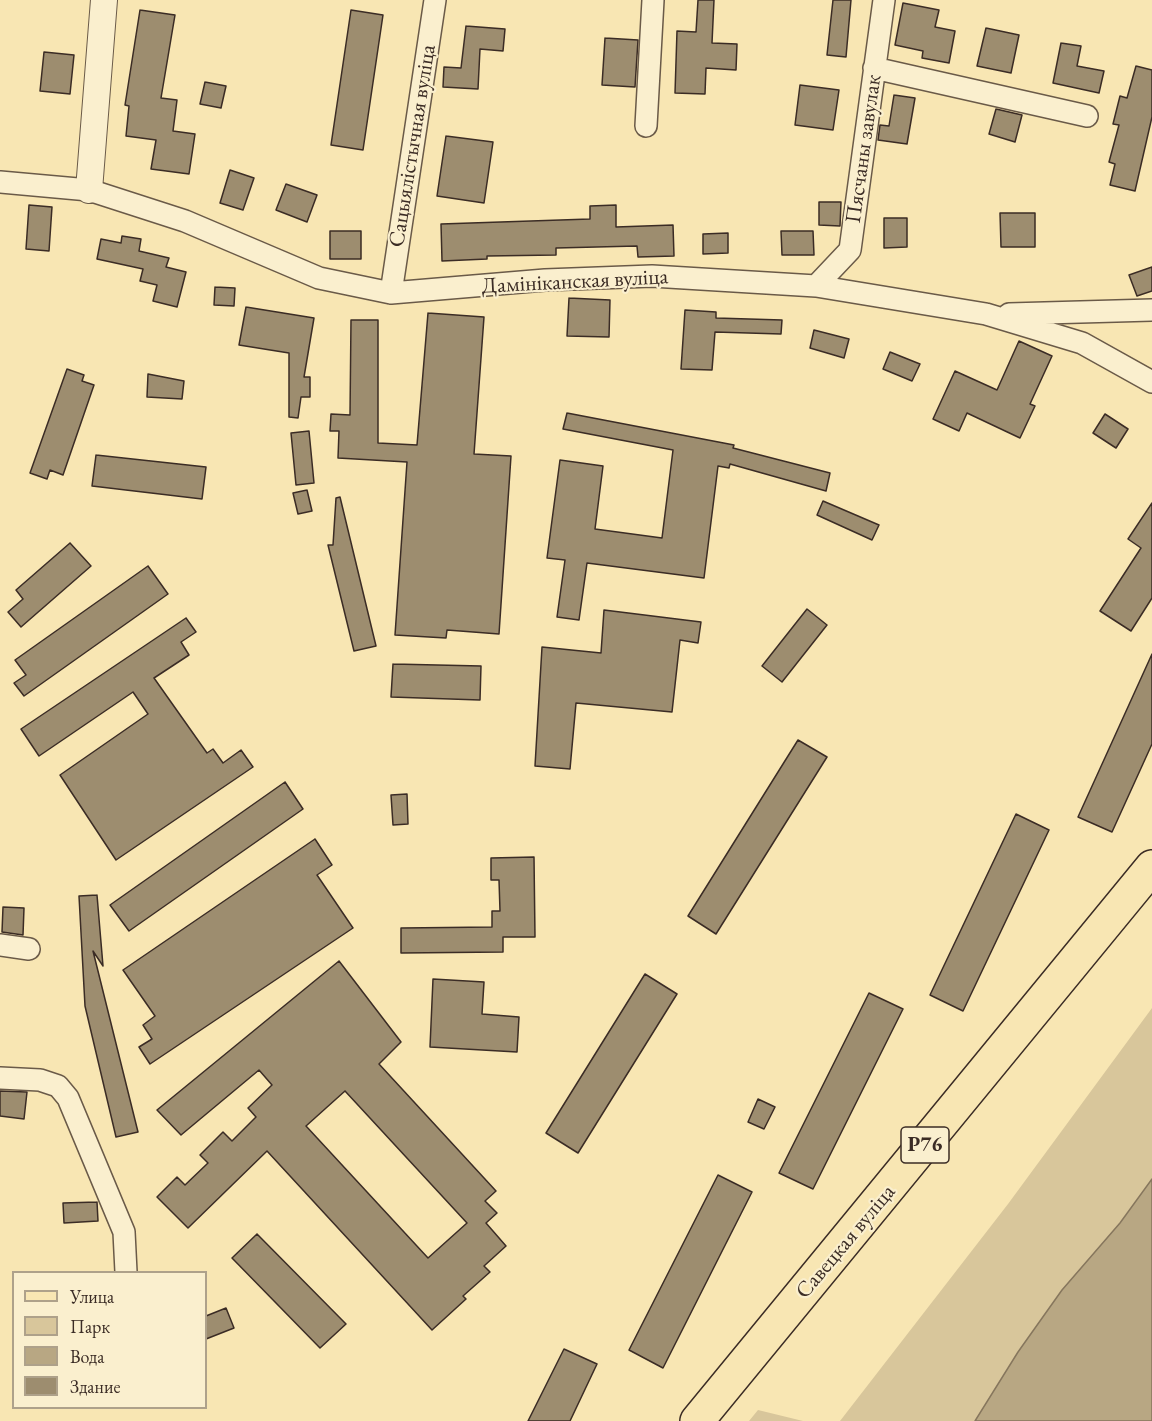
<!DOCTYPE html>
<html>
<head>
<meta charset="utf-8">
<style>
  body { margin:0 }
  #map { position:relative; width:1152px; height:1421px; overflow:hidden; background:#f8e6b3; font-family:"EB Garamond",serif }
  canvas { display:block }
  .legend { position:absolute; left:12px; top:1271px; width:195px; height:138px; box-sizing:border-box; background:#faefce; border:2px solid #aea18a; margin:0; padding:8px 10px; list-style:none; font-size:18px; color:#3b2c25 }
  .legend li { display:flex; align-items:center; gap:12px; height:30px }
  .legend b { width:30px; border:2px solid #aea18a }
</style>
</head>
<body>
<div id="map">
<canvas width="1152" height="1421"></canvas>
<ul class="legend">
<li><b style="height:8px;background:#f8e6b3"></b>Улица</li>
<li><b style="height:16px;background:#d8c69b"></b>Парк</li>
<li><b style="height:16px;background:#b8a783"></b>Вода</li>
<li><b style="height:16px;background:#9d8d6f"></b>Здание</li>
</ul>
</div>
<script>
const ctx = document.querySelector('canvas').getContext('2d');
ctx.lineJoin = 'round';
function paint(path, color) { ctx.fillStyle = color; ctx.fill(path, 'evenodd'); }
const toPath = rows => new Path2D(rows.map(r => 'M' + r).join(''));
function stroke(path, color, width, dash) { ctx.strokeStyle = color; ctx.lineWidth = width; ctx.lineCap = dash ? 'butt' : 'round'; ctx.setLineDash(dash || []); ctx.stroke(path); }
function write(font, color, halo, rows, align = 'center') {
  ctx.font = font + ' "EB Garamond",serif'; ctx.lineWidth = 4.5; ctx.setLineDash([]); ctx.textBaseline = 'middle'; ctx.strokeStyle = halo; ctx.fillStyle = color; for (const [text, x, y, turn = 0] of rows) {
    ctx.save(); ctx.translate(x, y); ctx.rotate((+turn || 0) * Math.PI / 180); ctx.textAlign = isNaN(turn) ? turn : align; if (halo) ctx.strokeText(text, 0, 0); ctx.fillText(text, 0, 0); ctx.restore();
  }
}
paint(toPath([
  [1152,1008,1152,1179,1120,1223,1062,1290,1018,1352,975,1421,840,1421,1008,1204],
  [758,1410,803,1421,749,1421]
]), '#d8c69b');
const water = toPath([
  [1152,1179,1152,1421,975,1421,1018,1352,1062,1290,1120,1223,1152,1179]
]);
paint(water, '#b8a783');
stroke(water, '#86765d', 1.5);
const building = toPath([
  [698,0,714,0,712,43,737,44,736,70,706,68,705,94,675,93,677,31,696,32,698,0],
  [833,0,851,0,846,57,827,55,833,0],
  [903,3,939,10,935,27,955,31,949,63,922,58,923,51,895,45,903,3],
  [140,10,175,15,161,98,177,100,173,131,195,134,189,174,151,169,156,140,126,136,129,106,125,105,140,10],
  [351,10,383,15,363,150,331,145,351,10],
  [466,26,505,29,503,51,480,49,478,89,443,87,444,67,461,68,466,26],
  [986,28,1019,35,1011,73,977,66,986,28],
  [605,38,638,40,635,87,602,85,605,38],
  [1061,43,1081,46,1077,66,1104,71,1099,93,1053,83,1061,43],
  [44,52,74,55,70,94,40,91,44,52],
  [1136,66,1152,70,1152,117,1135,191,1110,185,1115,164,1109,162,1119,125,1113,124,1120,96,1127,98,1136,66],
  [205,82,226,86,221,108,200,104,205,82],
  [800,85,839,90,833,130,795,125,800,85],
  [894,95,915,98,907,144,878,140,880,125,889,126,894,95],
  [996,109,1022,115,1015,142,989,134,996,109],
  [446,136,493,142,484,203,437,196,446,136],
  [230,170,254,178,243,210,220,203,230,170],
  [286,184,317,195,307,222,276,210,286,184],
  [819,202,841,202,840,226,819,225,819,202],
  [29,205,52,207,49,251,26,249,29,205],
  [616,205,616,227,673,225,674,256,638,257,637,246,556,248,556,255,487,256,487,259,442,261,441,224,590,219,590,206,616,205],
  [1000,213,1035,213,1035,247,1001,247,1000,213],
  [884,218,907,218,907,247,884,248,884,218],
  [330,231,361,231,361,259,330,259,330,231],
  [781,231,813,231,814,255,782,255,781,231],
  [728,233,728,253,703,254,703,234,728,233],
  [122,236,141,239,139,251,169,258,166,267,186,272,177,307,153,301,157,285,140,281,143,269,97,259,101,239,121,243,122,236],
  [1152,267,1152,291,1137,296,1129,275,1152,267],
  [215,287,235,288,234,306,214,305,215,287],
  [569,298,610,300,609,337,567,336,569,298],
  [246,307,314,318,304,377,310,377,310,397,301,397,298,418,289,417,289,353,239,345,246,307],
  [685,310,716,312,716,318,782,320,781,334,715,332,712,370,681,369,685,310],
  [428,313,484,317,474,454,511,456,499,634,447,630,446,638,395,635,407,462,338,458,339,431,330,431,331,414,350,415,351,320,378,320,378,443,417,445,428,313],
  [814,330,849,339,844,358,810,348,814,330],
  [1019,341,1052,356,1030,404,1035,406,1020,438,967,413,959,431,933,419,955,371,997,390,1019,341],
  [890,352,920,364,912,381,883,369,890,352],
  [67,369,84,375,82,381,94,385,63,475,50,470,47,479,30,473,67,369],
  [148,374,184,381,182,399,147,397,148,374],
  [567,413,734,445,733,448,830,473,826,491,730,464,729,468,718,466,704,578,587,563,579,620,557,617,565,560,547,558,560,460,603,466,595,529,662,538,673,450,563,429,567,413],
  [1105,414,1128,429,1116,448,1093,433,1105,414],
  [309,431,314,483,296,485,291,433,309,431],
  [96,455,206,467,202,499,92,486,96,455],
  [307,490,312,511,298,514,293,493,307,490],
  [340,497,376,646,354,651,328,545,333,545,336,498,340,497],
  [823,501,879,525,872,540,817,515,823,501],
  [1152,503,1152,598,1131,631,1100,611,1141,548,1128,539,1152,503],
  [70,543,91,566,21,627,8,612,23,599,16,590,70,543],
  [148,566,168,594,24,696,14,683,26,675,15,660,148,566],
  [807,609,827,625,782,682,762,666,807,609],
  [604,610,701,622,698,643,680,640,672,712,576,703,570,769,535,766,542,647,601,653,604,610],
  [186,618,196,632,181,642,189,655,154,678,207,753,213,749,223,763,241,750,253,767,116,860,60,775,148,714,133,692,39,756,21,729,186,618],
  [1152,654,1152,744,1112,832,1078,817,1152,654],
  [393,664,481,666,480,700,391,697,393,664],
  [798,740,827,757,716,934,688,916,798,740],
  [285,782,303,809,129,931,110,905,285,782],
  [407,794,408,824,393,825,391,795,407,794],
  [1016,814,1049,830,963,1011,930,995,1016,814],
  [315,839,332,865,317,875,353,928,150,1064,139,1047,152,1039,143,1025,155,1016,123,970,315,839],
  [534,857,535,937,503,937,503,952,401,953,401,928,492,927,492,911,500,911,499,880,491,880,491,858,534,857],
  [97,895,103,966,93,951,138,1132,116,1137,85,1006,79,896,97,895],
  [3,907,24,908,23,935,2,932,3,907],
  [339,961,401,1042,379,1064,496,1191,485,1201,497,1213,486,1223,506,1246,484,1266,490,1272,463,1296,466,1299,432,1330,267,1151,188,1228,157,1197,177,1177,185,1185,208,1163,200,1155,223,1132,232,1141,256,1117,248,1108,272,1085,259,1070,181,1135,157,1110,339,961],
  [345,1091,467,1223,428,1258,306,1126,345,1091],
  [645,974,677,994,578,1153,546,1133,645,974],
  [433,979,484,982,482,1014,519,1017,517,1052,430,1047,433,979],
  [869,993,903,1009,813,1189,779,1173,869,993],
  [0,1091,27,1092,24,1119,0,1116,0,1091],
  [758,1099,775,1107,764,1129,748,1122,758,1099],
  [718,1175,752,1192,663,1368,629,1350,718,1175],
  [97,1202,98,1221,64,1223,63,1203,97,1202],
  [257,1234,346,1324,320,1348,232,1258,257,1234],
  [226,1308,234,1328,206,1339,206,1316,226,1308],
  [564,1349,597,1364,570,1421,528,1421,564,1349]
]);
paint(building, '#9d8d6f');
stroke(building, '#3b2c25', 1.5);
const minor = toPath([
  [874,68,1087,116],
  [646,126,653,0],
  [0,182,89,190,185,221,319,278,391,293,545,280,652,276,816,286,986,314,1082,343,1152,382],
  [816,286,850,250,884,0],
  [391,293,435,0],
  [1009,314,1152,310],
  [0,945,29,949],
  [0,1078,40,1080,58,1086,68,1098,124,1232,126,1272]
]);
const tertiary = toPath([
  [89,190,104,0]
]);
const primary = toPath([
  [697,1421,1152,867]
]);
stroke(minor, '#6a5a48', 24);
stroke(tertiary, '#6a5a48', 28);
stroke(primary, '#3b2c25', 36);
stroke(minor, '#faefce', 21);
stroke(tertiary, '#faefce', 26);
stroke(primary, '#f8e6b3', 33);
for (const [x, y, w] of [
  [925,1145,48]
]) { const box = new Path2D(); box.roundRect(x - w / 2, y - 18, w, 36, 4.5); ctx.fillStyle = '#faefce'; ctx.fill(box); stroke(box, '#3b2c25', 1.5); }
write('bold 21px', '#3b2c25', null, [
  ["Р76",925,1145]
]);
write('22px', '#3b2c25', '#faefce', [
  ["Сацыялістычная вуліца",413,146,-81],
  ["Пясчаны завулак",864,149,-82],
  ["Дамініканская вуліца",575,282,-3],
  ["Савецкая вуліца",846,1242,-50]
]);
</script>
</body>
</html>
